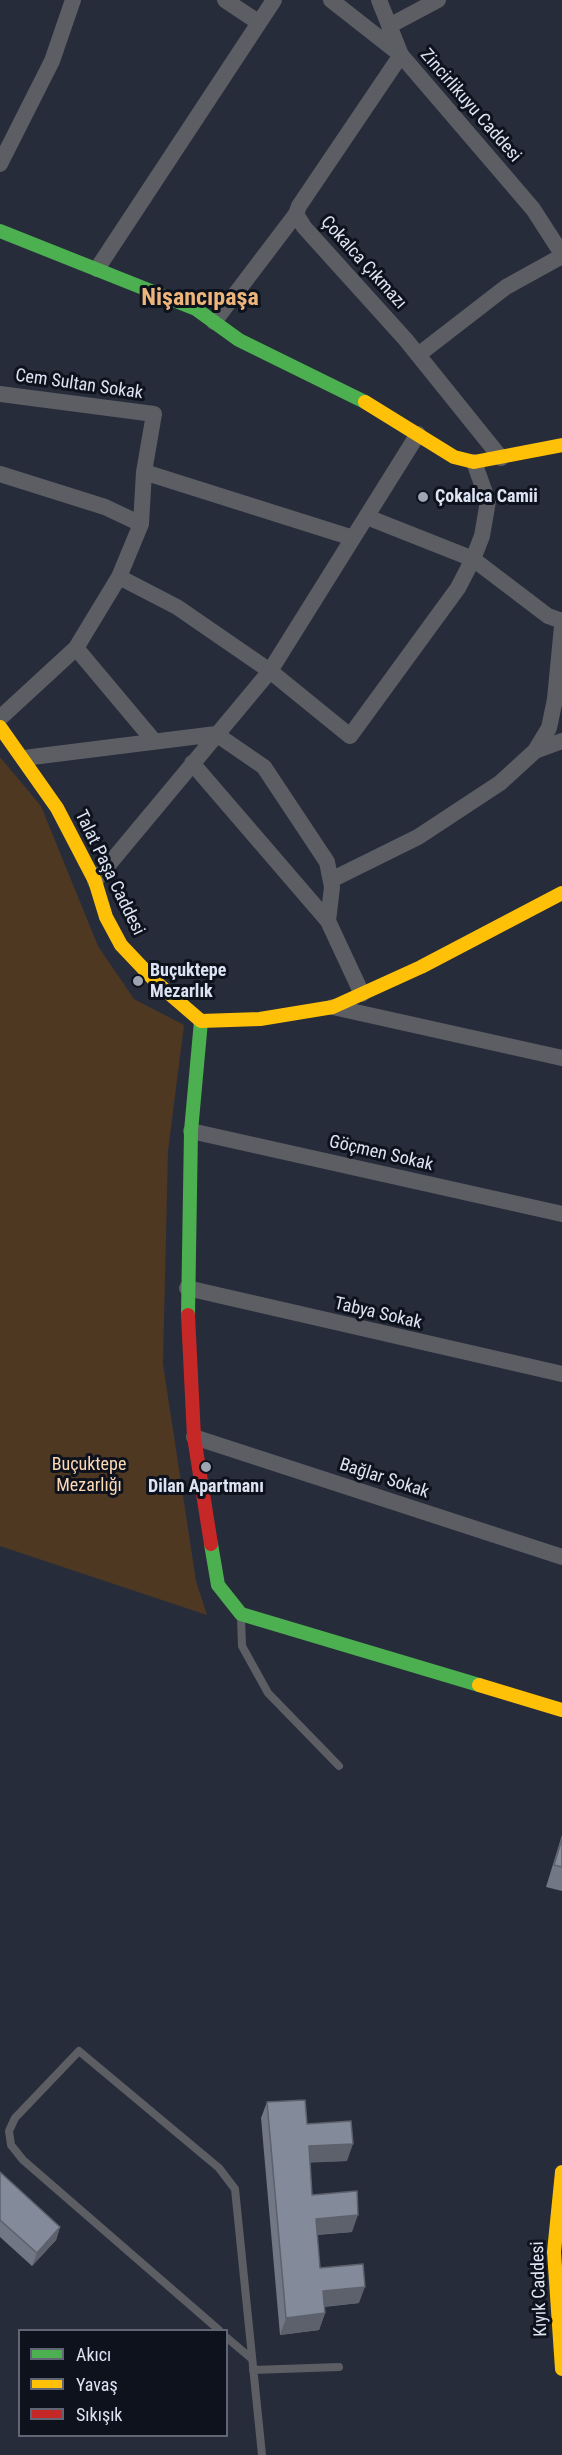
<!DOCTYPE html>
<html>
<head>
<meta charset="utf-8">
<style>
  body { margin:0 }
  #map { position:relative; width:562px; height:2455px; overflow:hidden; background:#272c3a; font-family:"Roboto Condensed",sans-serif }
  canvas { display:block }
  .legend { position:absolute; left:18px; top:2329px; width:210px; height:108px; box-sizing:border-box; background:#0e121d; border:2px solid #606673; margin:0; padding:8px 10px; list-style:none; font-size:18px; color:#dce4f4 }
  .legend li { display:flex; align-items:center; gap:12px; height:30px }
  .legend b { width:30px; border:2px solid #606673 }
</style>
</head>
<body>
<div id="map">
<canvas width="562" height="2455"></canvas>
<ul class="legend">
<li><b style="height:8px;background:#4caf50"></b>Akıcı</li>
<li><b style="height:8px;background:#ffc107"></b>Yavaş</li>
<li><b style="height:8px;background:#c62828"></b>Sıkışık</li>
</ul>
</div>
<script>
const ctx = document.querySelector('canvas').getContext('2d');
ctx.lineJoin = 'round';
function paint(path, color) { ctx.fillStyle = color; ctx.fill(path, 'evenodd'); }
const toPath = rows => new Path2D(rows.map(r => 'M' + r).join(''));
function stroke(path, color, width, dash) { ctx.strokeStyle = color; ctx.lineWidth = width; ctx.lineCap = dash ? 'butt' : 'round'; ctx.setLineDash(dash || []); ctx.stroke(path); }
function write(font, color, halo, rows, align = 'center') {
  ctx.font = font + ' "Roboto Condensed",sans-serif'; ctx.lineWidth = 6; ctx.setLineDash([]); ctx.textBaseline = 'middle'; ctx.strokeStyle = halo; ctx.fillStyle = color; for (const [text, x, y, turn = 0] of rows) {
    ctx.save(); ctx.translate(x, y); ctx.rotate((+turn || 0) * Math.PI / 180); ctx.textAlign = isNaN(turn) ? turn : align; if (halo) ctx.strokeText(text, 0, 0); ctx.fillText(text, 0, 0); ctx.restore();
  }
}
paint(toPath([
  [0,757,41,806,98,946,134,999,184,1025,168,1151,163,1364,196,1581,207,1615,0,1546]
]), '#4e3822');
stroke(toPath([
  [241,1617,242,1646,268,1693,339,1766],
  [219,2330,23,2160,11,2145,9,2131,15,2118,79,2051,219,2168,235,2189,262,2455],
  [226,2337,252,2359],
  [253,2370,339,2367]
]), '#5c5e64', 8);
stroke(toPath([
  [225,0,258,22],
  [331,0,401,55,533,209,562,254],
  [379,0,401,55,299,206,296,214,304,227,406,340,501,458],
  [389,26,438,0],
  [0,164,52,61,73,0],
  [97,269,274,0],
  [214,322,296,214],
  [418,355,506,287,562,256],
  [0,394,154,414,144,472,141,524,119,577,76,648,0,718],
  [144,472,353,538],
  [0,474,105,507,141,524],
  [367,517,473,559,548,616,562,621],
  [119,577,177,607,270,671,350,736,458,588,473,559,482,536,488,501,474,462],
  [76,648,154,741],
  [535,751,562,741],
  [24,758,216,734,264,767,327,862,332,887,328,921,362,994],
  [192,763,328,921],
  [331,880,418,837,500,783,535,751,549,728,555,699,562,626],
  [95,881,270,671,418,434],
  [333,1007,562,1058],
  [191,1131,562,1214],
  [187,1288,562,1374],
  [194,1437,562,1557]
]), '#5c5e64', 16);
stroke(toPath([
  [0,231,196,309,239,340,365,402],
  [188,1315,191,1131,201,1021],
  [211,1544,218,1585,241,1614,479,1685]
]), '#4caf50', 14);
stroke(toPath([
  [365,402,454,457,474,462,562,445],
  [0,727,57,808,95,881,106,917,121,945,157,983,201,1021],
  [201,1021,260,1019,333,1007,421,967,562,893],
  [479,1685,562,1710],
  [562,2172,554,2252,562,2369]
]), '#ffc107', 14);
stroke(toPath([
  [188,1315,194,1437,211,1544]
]), '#c62828', 14);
paint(toPath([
  [562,1835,562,1891,546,1887],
  [267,2102,307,2124,347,2161,310,2162,312,2195,352,2232,317,2235,320,2268,359,2303,324,2307,325,2313,319,2330,280,2335,261,2118],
  [0,2172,60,2227,56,2240,32,2266,0,2237]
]), '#717784');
paint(toPath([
  [353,2144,347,2161,303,2163,309,2146],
  [358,2215,352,2232,310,2235,316,2219],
  [60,2227,56,2240,32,2266,37,2253],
  [365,2287,359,2303,317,2307,323,2291],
  [325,2313,319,2330,280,2335,286,2318]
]), '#5c616c');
const building = toPath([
  [562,1839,562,1867,554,1865,562,1839],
  [305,2100,307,2124,351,2121,353,2144,309,2146,312,2195,357,2191,358,2215,316,2219,320,2268,363,2264,365,2287,323,2291,325,2313,286,2318,267,2102,305,2100],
  [0,2172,60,2227,37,2253,0,2220,0,2172]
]);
paint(building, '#838a9a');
stroke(building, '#5c616c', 1.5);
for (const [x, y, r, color] of [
  [423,497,6,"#9da4b3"],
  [138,981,6,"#9da4b3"],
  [206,1467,6,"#9da4b3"]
]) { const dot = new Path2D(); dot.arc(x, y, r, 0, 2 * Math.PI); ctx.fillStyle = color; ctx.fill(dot); stroke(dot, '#0e121d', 2); }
write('18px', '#dce4f4', '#0e121d', [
  ["Zincirlikuyu Caddesi",470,106,49],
  ["Çokalca Çıkmazı",363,263,48],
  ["Cem Sultan Sokak",79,385,8],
  ["Talat Paşa Caddesi",109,873,64],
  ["Göçmen Sokak",381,1154,13],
  ["Tabya Sokak",378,1314,13],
  ["Bağlar Sokak",384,1479,18],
  ["Kıyık Caddesi",540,2289,-92]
]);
write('bold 18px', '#dce4f4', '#0e121d', [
  ["Çokalca Camii",435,497],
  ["Buçuktepe",150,971],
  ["Mezarlık",150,992],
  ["Dilan Apartmanı",206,1487,"center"]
], 'left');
write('18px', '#fcd8b5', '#0e121d', [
  ["Buçuktepe",89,1465],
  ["Mezarlığı",89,1486]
]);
write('bold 24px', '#eeb57b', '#0e121d', [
  ["Nişancıpaşa",200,299]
]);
</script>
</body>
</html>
